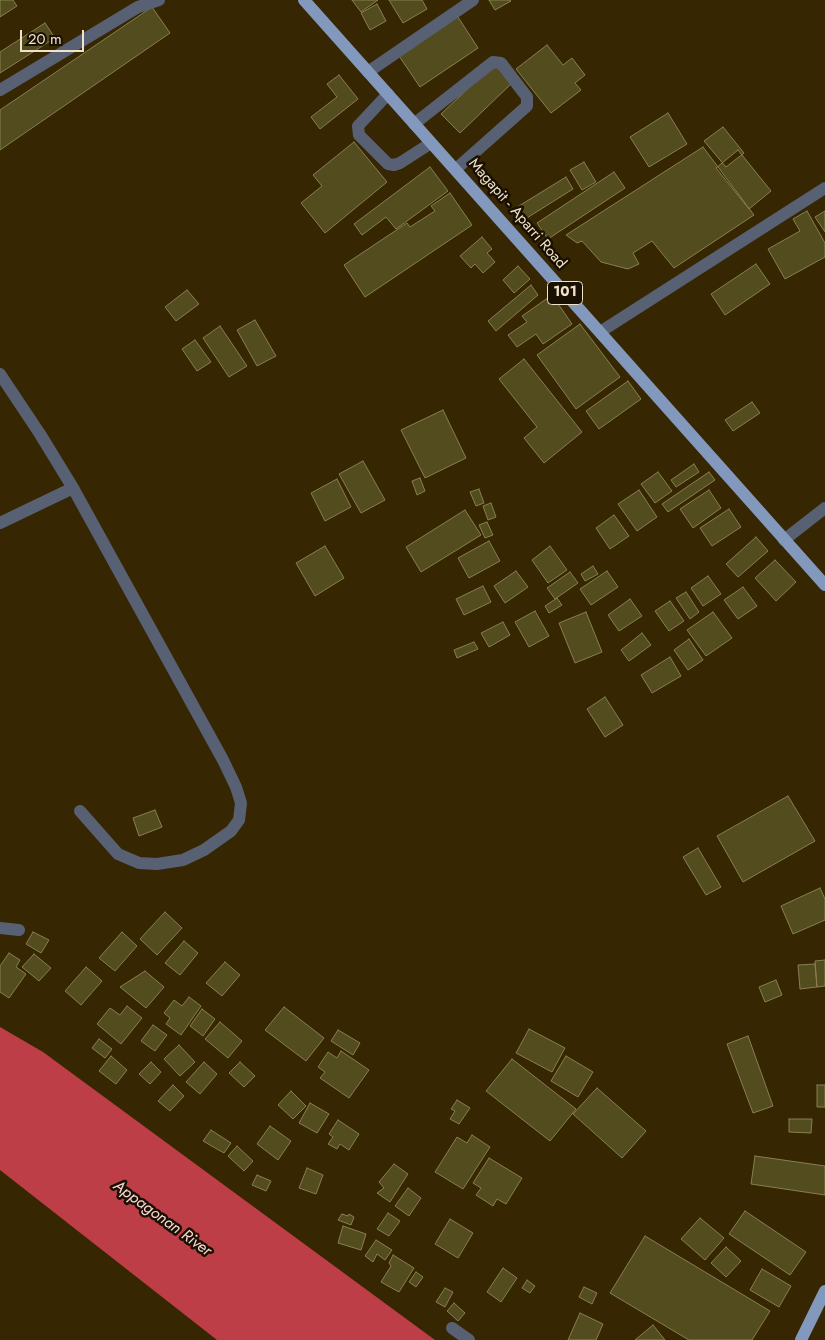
<!DOCTYPE html>
<html>
<head>
<meta charset="utf-8">
<style>
  body { margin:0 }
  #map { position:relative; width:825px; height:1340px; overflow:hidden; background:#372602; font-family:Jost,sans-serif }
  canvas { display:block }
  .scale { position:absolute; left:20px; top:30px; width:64px; height:22px; box-sizing:border-box; border:2px solid #f0e2cb; border-top:0; padding-left:6px; font-size:15px; line-height:18px; white-space:nowrap; color:#f0e2cb; -webkit-text-stroke:4px #1a1001; paint-order:stroke }
</style>
</head>
<body>
<div id="map">
<canvas width="825" height="1340"></canvas>
<div class="scale">20 m</div>
</div>
<script>
const ctx = document.querySelector('canvas').getContext('2d');
ctx.lineJoin = 'round';
function paint(path, color) { ctx.fillStyle = color; ctx.fill(path, 'evenodd'); }
const toPath = rows => new Path2D(rows.map(r => 'M' + r).join(''));
function stroke(path, color, width, dash) { ctx.strokeStyle = color; ctx.lineWidth = width; ctx.lineCap = dash ? 'butt' : 'round'; ctx.setLineDash(dash || []); ctx.stroke(path); }
function write(font, color, halo, rows, align = 'center') {
  ctx.font = font + ' Jost,sans-serif'; ctx.lineWidth = 5; ctx.setLineDash([]); ctx.textBaseline = 'middle'; ctx.strokeStyle = halo; ctx.fillStyle = color; for (const [text, x, y, turn = 0] of rows) {
    ctx.save(); ctx.translate(x, y); ctx.rotate((+turn || 0) * Math.PI / 180); ctx.textAlign = isNaN(turn) ? turn : align; if (halo) ctx.strokeText(text, 0, 0); ctx.fillText(text, 0, 0); ctx.restore();
  }
}
paint(toPath([
  [0,1027,43,1052,435,1340,217,1340,0,1170]
]), '#bd3e46');
const building = toPath([
  [0,0,13,0,17,6,0,17,0,0],
  [352,0,378,0,361,12,352,0],
  [389,0,422,0,427,9,403,23,389,0],
  [489,0,510,0,511,1,495,10,489,0],
  [377,4,386,21,370,30,361,13,377,4],
  [152,7,170,33,0,150,0,110,152,7],
  [456,14,478,48,420,87,397,53,456,14],
  [45,23,55,38,0,73,0,52,45,23],
  [547,45,563,65,572,58,585,75,575,83,581,90,551,113,516,69,547,45],
  [494,64,512,83,460,133,441,114,494,64],
  [339,75,358,99,320,129,311,117,337,97,327,84,339,75],
  [668,113,687,144,649,167,630,137,668,113],
  [723,127,744,153,726,167,704,141,723,127],
  [354,142,387,182,325,233,301,203,322,186,313,175,354,142],
  [703,147,754,215,674,268,652,241,633,253,639,264,628,269,601,262,582,241,577,243,566,235,703,147],
  [738,150,771,191,749,209,716,168,738,150],
  [584,162,596,182,582,190,570,170,584,162],
  [430,167,448,191,396,229,386,217,362,235,354,224,430,167],
  [614,172,625,188,548,239,537,223,614,172],
  [566,177,573,189,522,221,514,209,566,177],
  [450,193,472,225,365,297,344,265,407,223,410,227,435,211,431,206,450,193],
  [807,211,825,243,825,257,785,279,768,249,800,231,793,219,807,211],
  [825,211,825,232,815,217,825,211],
  [482,237,492,249,487,253,495,262,483,273,475,264,471,268,460,256,482,237],
  [756,264,770,284,725,315,711,294,756,264],
  [518,266,530,279,514,293,503,280,518,266],
  [531,285,538,295,496,331,488,321,531,285],
  [187,290,199,304,176,321,165,307,187,290],
  [552,295,572,324,543,344,536,334,517,347,508,335,527,322,522,316,552,295],
  [255,320,276,356,257,366,237,330,255,320],
  [580,324,620,377,576,409,537,355,580,324],
  [220,326,247,366,229,377,203,338,220,326],
  [195,340,211,362,197,371,182,349,195,340],
  [524,359,582,432,544,463,524,438,537,427,499,379,524,359],
  [628,381,641,399,599,429,586,411,628,381],
  [752,402,760,413,733,431,725,420,752,402],
  [443,410,466,458,425,478,401,430,443,410],
  [363,461,385,500,361,513,339,474,363,461],
  [694,464,699,472,676,487,671,480,694,464],
  [658,472,672,491,655,503,641,484,658,472],
  [709,472,715,480,668,512,662,504,709,472],
  [420,478,425,491,417,495,412,481,420,478],
  [337,479,351,507,325,521,311,493,337,479],
  [479,489,484,503,476,506,470,492,479,489],
  [639,490,657,517,637,531,618,504,639,490],
  [709,490,721,508,693,528,680,509,709,490],
  [491,503,496,517,488,520,483,506,491,503],
  [729,509,741,527,712,546,700,528,729,509],
  [465,510,481,535,421,572,406,547,465,510],
  [614,515,629,536,610,549,596,528,614,515],
  [487,522,493,535,485,538,479,525,487,522],
  [756,537,768,551,738,577,726,564,756,537],
  [489,541,500,561,469,578,458,558,489,541],
  [325,546,344,578,315,596,296,563,325,546],
  [550,546,567,570,548,583,532,560,550,546],
  [775,560,796,582,776,601,755,578,775,560],
  [593,566,598,574,585,581,581,574,593,566],
  [516,571,528,587,505,603,494,586,516,571],
  [607,571,618,587,591,605,580,589,607,571],
  [570,572,578,583,555,599,547,588,570,572],
  [708,576,721,594,703,606,691,588,708,576],
  [483,586,491,602,464,615,456,599,483,586],
  [743,587,757,606,738,619,724,600,743,587],
  [686,592,699,612,690,619,676,598,686,592],
  [557,598,562,605,549,613,545,606,557,598],
  [630,599,642,616,619,631,608,615,630,599],
  [670,601,684,621,669,631,655,611,670,601],
  [535,611,549,636,529,647,515,622,535,611],
  [586,612,602,652,575,663,559,623,586,612],
  [713,612,732,638,706,656,687,630,713,612],
  [503,622,510,635,489,647,481,633,503,622],
  [642,633,651,645,629,661,621,650,642,633],
  [689,639,703,660,688,670,674,650,689,639],
  [474,642,478,649,457,658,454,650,474,642],
  [670,657,681,676,652,693,641,675,670,657],
  [605,697,623,725,605,737,587,709,605,697],
  [788,796,815,841,743,882,717,836,788,796],
  [155,810,162,827,139,836,133,818,155,810],
  [698,848,721,887,706,895,683,857,698,848],
  [820,888,825,899,825,920,793,934,781,906,820,888],
  [165,912,182,928,157,955,140,939,165,912],
  [33,932,49,940,41,953,26,944,33,932],
  [122,932,137,946,115,971,99,958,122,932],
  [184,941,198,953,180,975,165,963,184,941],
  [9,953,20,960,16,967,26,974,9,998,0,992,0,966,9,953],
  [34,954,51,968,39,981,22,967,34,954],
  [825,960,825,986,817,987,815,961,825,960],
  [225,962,240,975,222,996,206,983,225,962],
  [815,964,817,987,800,989,798,965,815,964],
  [86,967,102,981,81,1005,65,991,86,967],
  [145,971,164,987,146,1008,120,987,145,971],
  [776,980,782,995,765,1002,759,987,776,980],
  [189,997,201,1006,181,1035,166,1024,170,1018,164,1013,174,1000,182,1006,189,997],
  [127,1006,142,1018,121,1044,97,1024,110,1008,120,1015,127,1006],
  [284,1007,324,1038,306,1061,265,1030,284,1007],
  [202,1009,215,1019,203,1036,190,1026,202,1009],
  [220,1022,242,1041,228,1058,205,1039,220,1022],
  [153,1025,167,1035,155,1051,141,1041,153,1025],
  [529,1029,565,1048,552,1072,516,1053,529,1029],
  [338,1030,360,1043,353,1055,331,1041,338,1030],
  [748,1036,773,1106,753,1113,727,1044,748,1036],
  [99,1039,112,1049,105,1058,92,1048,99,1039],
  [179,1045,195,1062,180,1076,164,1059,179,1045],
  [341,1051,369,1070,349,1098,320,1078,325,1072,318,1067,328,1052,337,1058,341,1051],
  [111,1056,127,1070,116,1084,99,1071,111,1056],
  [566,1056,593,1072,578,1097,551,1081,566,1056],
  [512,1059,576,1109,550,1141,486,1091,512,1059],
  [151,1062,161,1072,150,1084,139,1074,151,1062],
  [204,1062,217,1074,200,1094,186,1082,204,1062],
  [240,1062,255,1076,244,1087,229,1073,240,1062],
  [173,1085,184,1096,170,1111,158,1101,173,1085],
  [817,1085,825,1085,825,1107,817,1107,817,1085],
  [597,1088,646,1131,622,1158,573,1114,597,1088],
  [291,1091,306,1106,293,1119,278,1105,291,1091],
  [457,1100,470,1108,459,1124,450,1119,455,1111,451,1109,457,1100],
  [310,1103,329,1114,317,1133,299,1123,310,1103],
  [789,1119,812,1119,811,1133,789,1132,789,1119],
  [338,1120,359,1134,349,1150,340,1144,337,1149,328,1144,333,1137,329,1134,338,1120],
  [270,1126,291,1141,278,1160,257,1144,270,1126],
  [211,1130,231,1143,224,1153,203,1141,211,1130],
  [472,1135,490,1147,463,1189,435,1172,457,1137,467,1143,472,1135],
  [237,1146,253,1161,244,1171,228,1156,237,1146],
  [755,1156,825,1166,825,1195,751,1184,755,1156],
  [489,1158,522,1178,506,1204,497,1199,493,1206,476,1195,481,1188,473,1183,489,1158],
  [394,1164,408,1174,390,1202,377,1193,384,1188,379,1182,394,1164],
  [307,1168,323,1175,316,1194,299,1188,307,1168],
  [257,1175,271,1181,266,1191,252,1185,257,1175],
  [408,1188,421,1198,409,1216,395,1206,408,1188],
  [745,1211,806,1252,790,1275,729,1234,745,1211],
  [388,1213,400,1221,389,1236,377,1229,388,1213],
  [342,1214,348,1216,349,1214,354,1217,351,1225,338,1220,342,1214],
  [700,1218,724,1238,705,1260,681,1239,700,1218],
  [450,1219,473,1233,458,1258,435,1244,450,1219],
  [343,1226,366,1234,361,1250,338,1243,343,1226],
  [645,1236,770,1311,752,1340,689,1340,610,1293,645,1236],
  [376,1240,392,1250,385,1260,377,1254,373,1262,365,1256,376,1240],
  [726,1247,741,1261,726,1277,711,1263,726,1247],
  [393,1255,414,1268,399,1292,381,1282,391,1266,389,1263,393,1255],
  [503,1268,517,1278,501,1302,487,1292,503,1268],
  [762,1269,791,1286,779,1307,750,1290,762,1269],
  [416,1272,423,1277,416,1287,409,1282,416,1272],
  [527,1280,535,1286,530,1293,522,1288,527,1280],
  [584,1287,597,1293,592,1304,579,1297,584,1287],
  [445,1288,453,1292,445,1307,436,1302,445,1288],
  [454,1303,465,1313,458,1321,447,1311,454,1303],
  [580,1313,603,1324,596,1340,568,1340,580,1313],
  [653,1325,665,1340,635,1340,653,1325]
]);
paint(building, '#534c1f');
stroke(building, '#87804e', 1);
stroke(toPath([
  [368,72,473,0],
  [0,90,138,7,159,0],
  [388,94,358,126,359,135,388,164,394,165,400,163,431,143],
  [414,124,493,62,501,63,527,97,527,106,456,169],
  [600,332,825,188],
  [0,374,40,434,73,488,223,760,236,787,241,803,239,820,231,831,204,850,183,860,157,864,139,863,118,854,80,811],
  [0,523,73,488],
  [784,540,825,508],
  [0,928,19,930],
  [452,1328,469,1340]
]), '#576173', 12);
stroke(toPath([
  [304,0,825,585],
  [801,1340,825,1291]
]), '#8398bd', 12);
for (const [x, y, w] of [
  [565,293,35]
]) { const box = new Path2D(); box.roundRect(x - w / 2, y - 11.5, w, 23, 4); ctx.fillStyle = '#1a1001'; ctx.fill(box); stroke(box, '#f0e2cb', 1); }
write('bold 14px', '#f0e2cb', null, [
  ["101",565,293]
]);
write('15px', '#f0e2cb', '#1a1001', [
  ["Magapit - Aparri Road",517,214,49]
]);
write('italic 16px', '#fbd9d7', '#1a1001', [
  ["Appagonan River",162,1219,36]
]);
</script>
</body>
</html>
